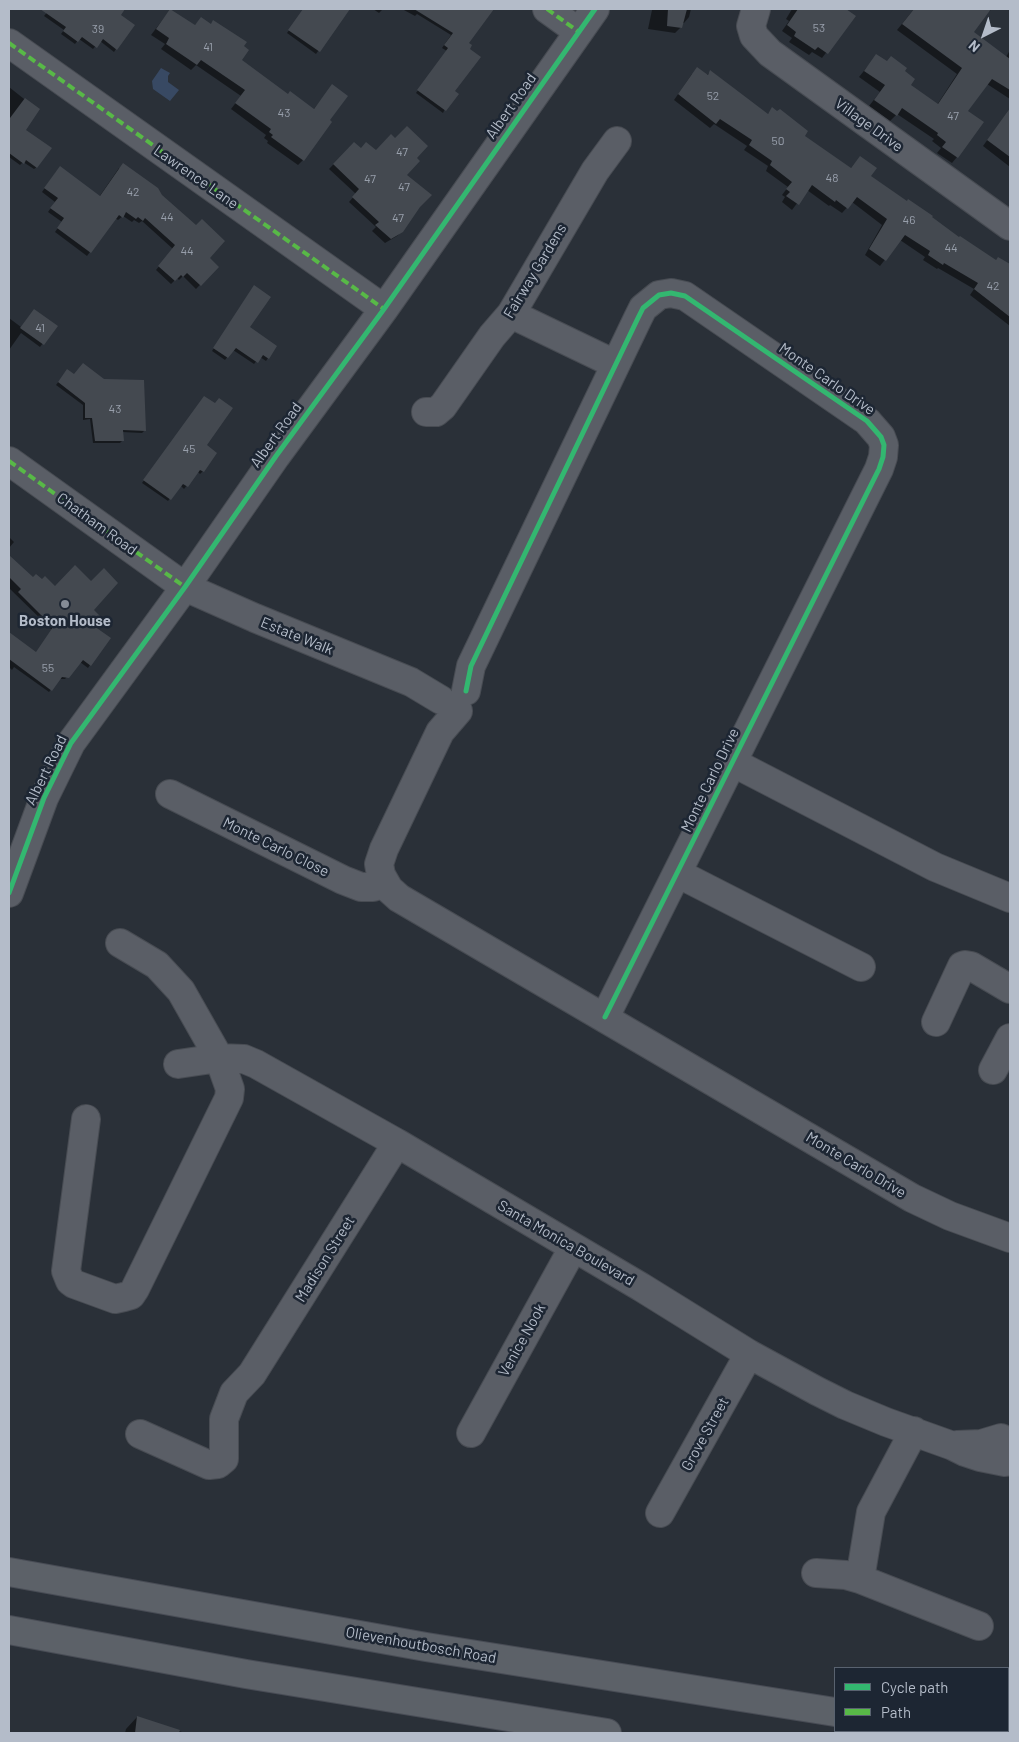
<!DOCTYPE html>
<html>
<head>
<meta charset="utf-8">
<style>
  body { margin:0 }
  #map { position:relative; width:1019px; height:1742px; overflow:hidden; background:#2a3038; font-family:Barlow,sans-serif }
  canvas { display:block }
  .frame { position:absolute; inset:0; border:10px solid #b4bcc9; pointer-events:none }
  .legend { position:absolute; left:834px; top:1667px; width:175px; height:65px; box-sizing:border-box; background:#1d2633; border:1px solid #59626f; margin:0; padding:6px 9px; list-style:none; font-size:15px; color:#b4bcc9 }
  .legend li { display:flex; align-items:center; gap:10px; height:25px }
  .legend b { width:25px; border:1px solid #59626f }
  .north { position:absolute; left:959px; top:10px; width:50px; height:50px; -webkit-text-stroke:4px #1d2633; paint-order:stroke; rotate:221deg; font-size:14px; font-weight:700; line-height:20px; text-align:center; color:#b4bcc9 }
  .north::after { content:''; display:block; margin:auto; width:18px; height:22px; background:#b4bcc9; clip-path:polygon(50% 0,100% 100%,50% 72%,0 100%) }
</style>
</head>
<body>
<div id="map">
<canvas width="1019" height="1742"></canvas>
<div class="frame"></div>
<ul class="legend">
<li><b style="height:6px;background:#33b770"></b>Cycle path</li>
<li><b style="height:6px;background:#58b947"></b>Path</li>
</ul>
<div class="north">N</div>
</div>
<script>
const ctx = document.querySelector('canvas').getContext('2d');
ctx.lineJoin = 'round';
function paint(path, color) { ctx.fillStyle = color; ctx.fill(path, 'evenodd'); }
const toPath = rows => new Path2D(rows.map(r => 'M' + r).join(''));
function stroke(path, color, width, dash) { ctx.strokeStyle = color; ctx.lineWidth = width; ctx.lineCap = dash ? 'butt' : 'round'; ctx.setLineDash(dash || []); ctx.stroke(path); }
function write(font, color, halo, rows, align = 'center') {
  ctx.font = font + ' Barlow,sans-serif'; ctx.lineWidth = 5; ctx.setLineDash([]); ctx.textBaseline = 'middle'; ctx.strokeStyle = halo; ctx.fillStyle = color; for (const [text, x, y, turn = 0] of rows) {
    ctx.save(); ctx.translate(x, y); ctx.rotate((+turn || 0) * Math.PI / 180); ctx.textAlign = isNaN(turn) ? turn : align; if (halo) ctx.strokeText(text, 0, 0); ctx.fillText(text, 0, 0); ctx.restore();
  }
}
paint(toPath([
  [161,68,170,73,168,76,168,82,179,90,170,101,153,89,152,81]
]), '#384963');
paint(toPath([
  [48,9,84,9,88,12,91,9,123,9,119,15,116,49,114,52,100,41,93,49,79,39,75,44,61,34,64,30,44,16,49,10],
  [304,9,334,9,344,15,316,54,287,33],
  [373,9,383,9,379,13],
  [402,9,482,9,489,14,467,43,453,92,443,113,416,93,447,51,442,48,451,35,417,14,415,16],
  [650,9,691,9,689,17,684,23,682,23,681,27,675,33,648,29,652,10],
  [792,9,843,9,854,16,822,58,812,52,809,55,789,42,792,38,782,31,789,21,786,19],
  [914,9,992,9,988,12,972,32,1006,57,1010,50,1010,99,987,84,967,111,957,157,952,163,937,153,941,148,932,141,934,139,897,114,890,121,869,106,880,92,859,77,871,62,903,72,909,85,937,105,957,74,897,30],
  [170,10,194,26,201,19,242,47,241,60,288,95,313,110,332,86,328,121,303,160,298,165,267,143,268,141,264,138,266,135,231,109,241,96,196,65,191,70,161,49,165,44,151,35],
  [711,71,767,115,772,109,803,136,850,169,860,157,870,176,959,238,995,261,998,258,1010,266,1010,326,970,295,974,289,938,268,937,269,923,260,925,257,900,240,880,266,865,255,882,225,852,202,842,213,830,205,829,206,807,190,792,210,782,202,785,197,782,195,788,187,766,171,768,166,744,150,747,146,714,124,710,128,674,100,692,74,707,75],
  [9,87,38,110,24,130,37,167,34,169,23,162,20,165,9,157],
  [1010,108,1010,167,983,146],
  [354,143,360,150,415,158,405,176,419,206,402,231,397,236,385,243,372,231,376,227,349,202,356,194,329,169],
  [119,168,217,267,196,289,183,276,179,280,177,278,171,284,156,270,173,249,142,221,139,223,134,220,132,222,123,216,118,220,115,218,87,256,55,232,62,222,48,212,55,202,42,192,56,172,99,197],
  [252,289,248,328,268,358,266,361,260,357,254,364,233,350,225,360,212,351],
  [9,318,21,327,56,326,40,347,21,333,9,350],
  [65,373,74,375,145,430,142,433,122,432,122,441,120,443,93,443,90,419,83,420,83,405,56,385],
  [202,400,215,405,205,445,203,471,200,474,198,472,184,489,180,485,168,501,142,483],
  [9,537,14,542,9,548],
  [9,556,33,579,55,588,92,610,89,625,90,665,88,668,80,662,65,679,59,679,49,692,14,667,12,670,9,667,9,634,36,653,52,630,9,588],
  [137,1717,185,1733,125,1733,126,1729]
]), '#0007');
paint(toPath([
  [40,9,125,9,121,15,135,25,117,50,103,39,97,48,82,37,78,42,63,31,66,27],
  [170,9,195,25,201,17,211,24,213,20,247,42,244,46,249,50,242,60,288,94,290,91,314,109,332,84,348,96,330,120,332,122,304,161,271,137,273,135,269,132,271,129,235,103,245,90,201,60,197,65,166,44,169,38,156,29],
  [303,9,350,9,320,52,288,30],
  [414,9,494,9,469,43,472,45,470,49,481,57,455,91,459,94,446,111,417,90,448,48,444,45,453,33],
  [668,9,687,9,682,28,667,26],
  [798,9,846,9,856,16,828,54,818,47,815,50,794,36,796,32,787,25],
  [914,9,991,9,974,32,1010,59,1010,90,992,79,968,111,984,122,958,158,942,147,946,142,937,135,938,133,902,108,897,116,874,100,885,85,864,71,876,54,887,61,891,56,907,68,905,71,915,79,911,85,938,104,962,68,902,24],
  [697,67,708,75,710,70,768,114,772,107,777,111,780,109,808,131,805,136,851,168,860,156,877,168,871,176,907,201,908,199,933,216,932,217,959,237,960,236,996,260,998,257,1010,264,1010,317,974,289,978,283,944,263,943,265,928,255,930,251,905,235,886,261,869,249,887,219,857,197,848,209,836,200,835,202,812,185,799,205,786,196,790,192,786,189,792,182,770,165,772,161,749,145,752,140,720,119,716,124,678,94],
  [25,98,40,109,26,130,52,148,37,168,26,160,24,164,9,153,9,117,10,118],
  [1010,108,1010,157,987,140],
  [407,126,428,146,417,158,420,161,407,175,432,195,420,207,403,232,391,239,375,225,379,222,352,197,359,189,333,164,354,142,361,148,366,142,376,150,391,134,395,138],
  [123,163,158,188,162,195,196,225,202,219,225,241,210,258,219,267,201,286,187,273,183,277,181,275,175,281,158,266,175,245,145,218,143,221,138,217,136,219,126,212,123,218,119,215,91,253,57,228,64,218,50,208,58,198,44,188,60,166,100,196],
  [254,285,271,297,250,327,277,346,269,359,263,355,258,363,236,348,228,358,213,348],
  [34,309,58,326,44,345,20,328],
  [83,363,104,379,144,380,146,431,123,430,124,441,95,441,92,418,85,418,85,403,58,382,67,369,74,374],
  [204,396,215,403,219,398,233,408,207,445,217,453,204,472,200,470,188,487,183,484,171,500,143,480],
  [9,555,33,577,36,574,42,579,45,576,55,586,75,565,91,581,104,568,118,583,94,610,100,616,91,624,111,638,91,666,83,660,69,678,62,677,52,691,9,659,9,632,36,652,53,627,18,592,21,589,9,577],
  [137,1716,180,1730,179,1733,135,1733]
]), '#444950');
const minor = toPath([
  [547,9,579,32],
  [756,9,751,26,754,36,770,53,1010,226],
  [9,43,384,309],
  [511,314,615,364],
  [426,412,436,412,443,406,492,336,511,314,595,171,617,141],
  [9,461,185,587,255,618,411,682,441,700],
  [466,691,471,666,638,318,643,308,659,295,671,293,685,296,867,421,881,437,884,445,883,457,879,469,605,1017],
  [458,711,440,732,384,849,379,864,381,875,389,889,399,898,912,1198,950,1216,1010,1238],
  [732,762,935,867,1010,898],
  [170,794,343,880,361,887,373,887,385,883],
  [677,873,861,967],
  [9,893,44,798,71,743,185,587,276,456,384,309,595,9],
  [936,1022,962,966,965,965,971,966,1010,989],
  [178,1064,219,1058,244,1059,256,1064,397,1143,641,1287,749,1354,817,1391,845,1405,886,1422,953,1446,965,1452,980,1457,1005,1462],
  [993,1070,1010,1038],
  [86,1119,66,1271,70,1281,74,1284,115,1299,124,1297,131,1295,135,1289,229,1098,230,1089,219,1058,181,991,157,965,120,943],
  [471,1433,573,1248],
  [140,1434,209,1465,218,1464,224,1459,224,1419,234,1393,252,1374,397,1143],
  [957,1445,981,1444,1001,1438],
  [660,1513,749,1354],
  [816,1573,846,1575,860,1579,979,1626],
  [860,1579,871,1512,914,1431]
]);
const major = toPath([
  [9,1572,426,1647,835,1712],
  [9,1630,246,1674,607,1733],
  [947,1731,962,1733]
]);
stroke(minor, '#484c53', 30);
stroke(major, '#484c55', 30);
stroke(minor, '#5a5e66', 28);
stroke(major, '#5c6168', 28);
stroke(toPath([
  [547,9,579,32],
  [9,43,384,309],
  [9,461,185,587]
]), '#58b947', 4, [8, 4]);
stroke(toPath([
  [466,691,471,666,638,318,643,308,659,295,671,293,685,296,867,421,881,437,884,445,883,457,879,469,605,1017],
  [9,893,44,798,71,743,185,587,276,456,384,309,595,9]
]), '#33b770', 5);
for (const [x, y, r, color] of [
  [65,604,5,"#848b96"]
]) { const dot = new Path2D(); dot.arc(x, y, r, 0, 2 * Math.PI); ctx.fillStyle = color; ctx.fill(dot); stroke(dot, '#1d2633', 2); }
write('12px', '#989fab', null, [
  ["53",819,28],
  ["39",98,29],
  ["41",208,47],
  ["52",713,96],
  ["43",284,113],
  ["47",953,116],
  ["50",778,141],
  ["47",402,152],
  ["48",832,178],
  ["47",370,179],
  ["47",404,187],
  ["42",133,192],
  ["44",167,217],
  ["47",398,218],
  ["46",909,220],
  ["44",951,248],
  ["44",187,251],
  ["42",993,286],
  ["41",40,328],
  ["43",115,409],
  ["45",189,449],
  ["55",48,668]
]);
write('15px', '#b4bcc9', '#1d2633', [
  ["Albert Road",511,106,-55],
  ["Village Drive",869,125,36],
  ["Lawrence Lane",196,177,35],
  ["Fairway Gardens",535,271,-59],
  ["Monte Carlo Drive",827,379,35],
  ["Albert Road",276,435,-54],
  ["Chatham Road",97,524,36],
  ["Estate Walk",297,636,22],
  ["Albert Road",46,770,-64],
  ["Monte Carlo Drive",710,780,-64],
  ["Monte Carlo Close",276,847,26],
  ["Monte Carlo Drive",856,1165,31],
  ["Santa Monica Boulevard",566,1243,30],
  ["Madison Street",325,1259,-58],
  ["Venice Nook",522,1340,-61],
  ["Grove Street",705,1434,-61],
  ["Olievenhoutbosch Road",421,1645,10]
]);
write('bold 15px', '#b4bcc9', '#1d2633', [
  ["Boston House",65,621]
]);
</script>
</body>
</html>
